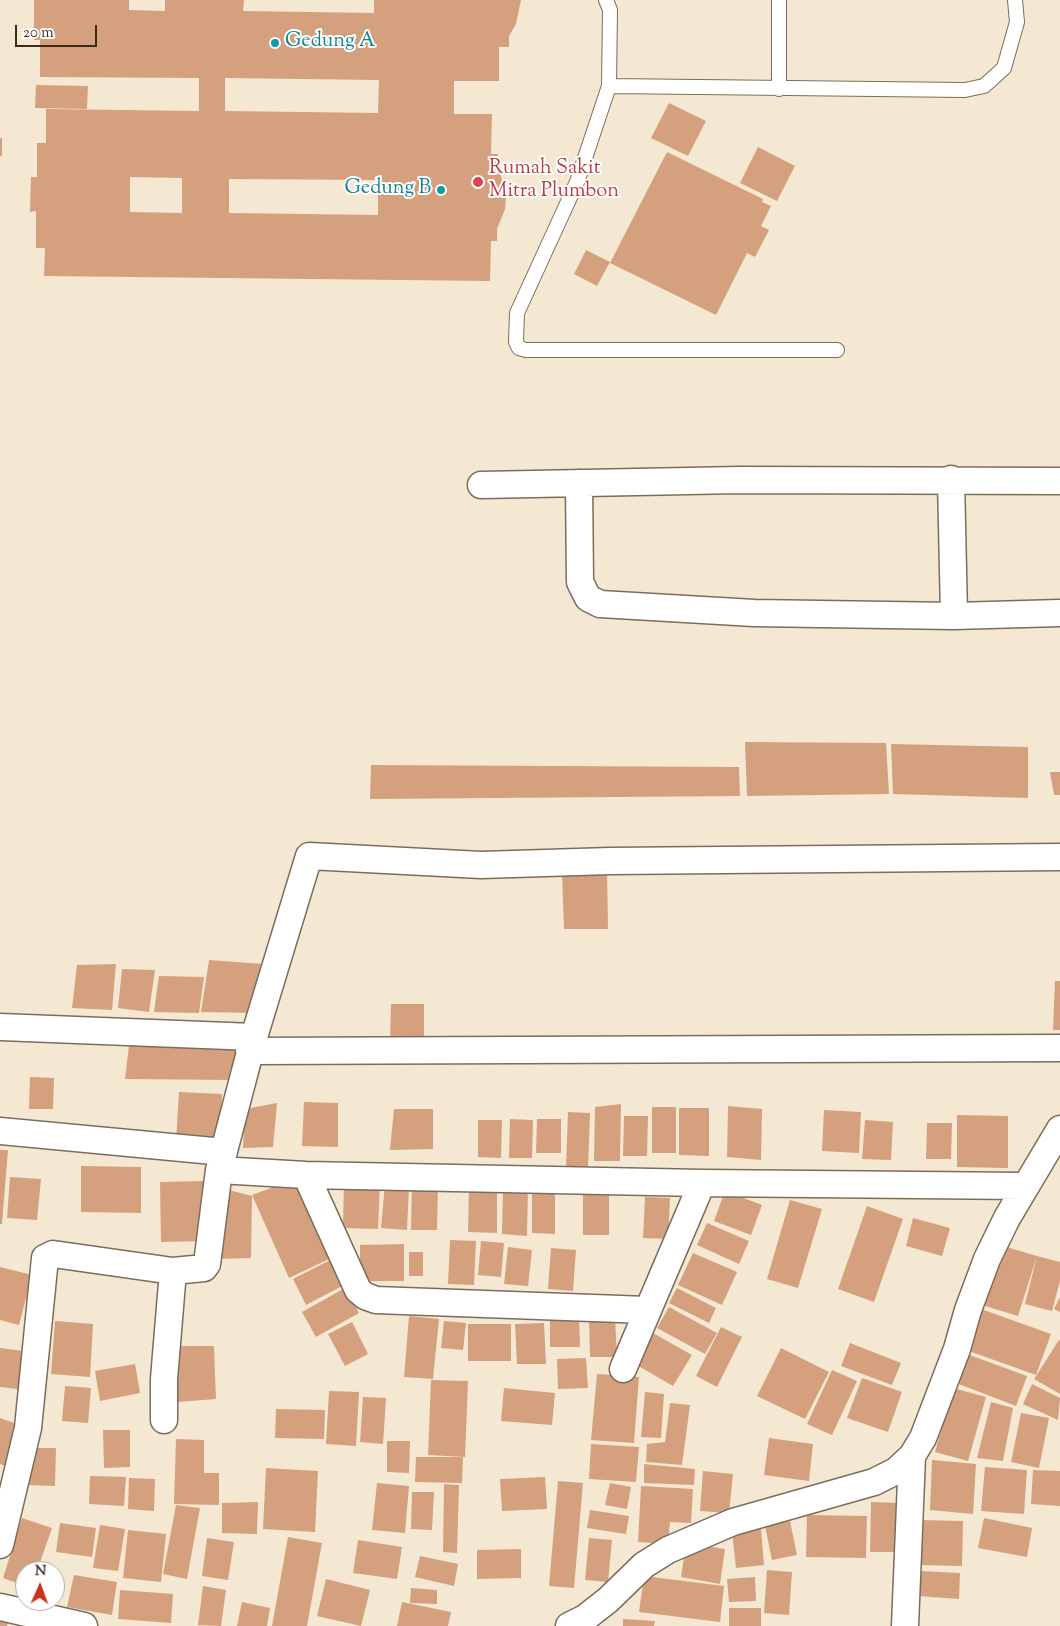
<!DOCTYPE html>
<html>
<head>
<meta charset="utf-8">
<style>
  body { margin:0 }
  #map { position:relative; width:1060px; height:1626px; overflow:hidden; background:#f5e8d2; font-family:"Sorts Mill Goudy",serif }
  canvas { display:block }
  .north { position:absolute; left:15px; top:1561px; width:50px; height:50px; box-sizing:border-box; background:#fff; border:1px solid #b1aaa5; border-radius:50%; rotate:2deg; font-size:14px; font-weight:700; line-height:20px; text-align:center; color:#3b2a1e }
  .north::after { content:''; display:block; margin:auto; width:18px; height:22px; background:#c8321e; clip-path:polygon(50% 0,100% 100%,50% 72%,0 100%) }
  .scale { position:absolute; left:15px; top:25px; width:82px; height:22px; box-sizing:border-box; border:2px solid #3b2a1e; border-top:0; padding-left:6px; font-size:15px; line-height:18px; white-space:nowrap; color:#3b2a1e; -webkit-text-stroke:4px #fff; paint-order:stroke }
</style>
</head>
<body>
<div id="map">
<canvas width="1060" height="1626"></canvas>
<div class="north">N</div>
<div class="scale">20 m</div>
</div>
<script>
const ctx = document.querySelector('canvas').getContext('2d');
ctx.lineJoin = 'round';
function paint(path, color) { ctx.fillStyle = color; ctx.fill(path, 'evenodd'); }
const toPath = rows => new Path2D(rows.map(r => 'M' + r).join(''));
function stroke(path, color, width, dash) { ctx.strokeStyle = color; ctx.lineWidth = width; ctx.lineCap = dash ? 'butt' : 'round'; ctx.setLineDash(dash || []); ctx.stroke(path); }
function write(font, color, halo, rows, align = 'center') {
  ctx.font = font + ' "Sorts Mill Goudy",serif'; ctx.lineWidth = 4; ctx.setLineDash([]); ctx.textBaseline = 'middle'; ctx.strokeStyle = halo; ctx.fillStyle = color; for (const [text, x, y, turn = 0] of rows) {
    ctx.save(); ctx.translate(x, y); ctx.rotate((+turn || 0) * Math.PI / 180); ctx.textAlign = isNaN(turn) ? turn : align; if (halo) ctx.strokeText(text, 0, 0); ctx.fillText(text, 0, 0); ctx.restore();
  }
}
paint(toPath([
  [34,0,129,0,129,10,165,11,165,0,244,0,243,11,374,13,374,0,521,0,516,24,509,36,509,47,499,47,499,81,454,81,454,114,492,114,491,154,498,154,498,168,503,182,506,198,505,209,497,229,497,241,491,241,490,281,44,276,45,248,36,248,36,211,30,212,31,177,37,177,37,143,46,143,46,109,199,111,199,78,40,77,40,40,34,40],
  [225,78,379,80,378,113,225,111],
  [130,177,182,178,182,213,130,212],
  [229,179,378,180,378,215,229,213],
  [36,85,88,86,87,109,35,108],
  [669,103,706,121,688,156,651,138],
  [0,138,2,138,2,156,0,156],
  [758,147,795,166,777,201,740,183],
  [667,152,763,199,762,202,771,206,761,226,769,230,755,257,747,253,716,315,610,263],
  [586,250,610,262,597,286,574,274],
  [745,742,886,743,889,794,747,796],
  [891,744,1028,747,1028,798,893,794],
  [371,765,739,767,740,796,370,799],
  [1050,772,1060,772,1060,795,1054,795],
  [607,870,608,929,564,929,562,872],
  [209,960,263,964,254,1013,201,1012],
  [116,964,112,1010,72,1008,77,965],
  [122,969,155,970,149,1012,118,1008],
  [159,976,204,977,199,1013,154,1012],
  [1055,981,1060,981,1060,1030,1053,1030],
  [391,1004,424,1004,424,1043,390,1043],
  [130,1037,241,1040,233,1080,125,1079],
  [30,1077,54,1078,53,1109,29,1109],
  [179,1092,222,1094,220,1143,176,1141],
  [304,1102,338,1103,338,1147,302,1146],
  [277,1103,273,1147,243,1148,245,1109],
  [621,1104,620,1161,594,1161,595,1107],
  [728,1106,762,1109,761,1160,727,1157],
  [652,1107,676,1107,676,1153,652,1153],
  [679,1108,709,1108,709,1156,679,1155],
  [394,1109,433,1109,433,1149,390,1150],
  [824,1110,861,1112,859,1153,822,1151],
  [568,1112,590,1113,588,1168,566,1167],
  [957,1115,1008,1116,1008,1168,957,1167],
  [624,1116,648,1116,647,1156,623,1156],
  [510,1119,533,1120,532,1158,509,1158],
  [537,1119,561,1119,561,1153,536,1153],
  [478,1120,502,1120,501,1158,478,1157],
  [865,1120,893,1122,891,1160,862,1159],
  [927,1123,952,1123,951,1159,926,1159],
  [0,1150,8,1150,2,1224,0,1224],
  [81,1166,141,1167,141,1213,81,1212],
  [10,1177,41,1179,37,1220,7,1218],
  [293,1180,329,1259,289,1278,252,1195],
  [344,1180,380,1182,378,1229,343,1228],
  [205,1181,206,1241,161,1242,160,1182],
  [385,1184,409,1186,407,1230,381,1228],
  [412,1184,438,1185,437,1230,411,1230],
  [469,1185,497,1185,497,1233,468,1232],
  [503,1186,528,1186,527,1236,502,1234],
  [221,1188,252,1196,251,1258,216,1259],
  [532,1188,555,1189,555,1234,532,1233],
  [583,1189,609,1189,609,1235,583,1235],
  [725,1191,762,1205,751,1235,714,1221],
  [645,1197,670,1198,668,1239,643,1238],
  [790,1200,822,1209,798,1288,767,1279],
  [867,1206,903,1219,874,1302,838,1289],
  [913,1218,950,1228,942,1256,906,1246],
  [707,1223,749,1241,739,1264,697,1245],
  [450,1240,476,1241,474,1285,448,1284],
  [481,1241,504,1243,501,1277,478,1275],
  [404,1244,404,1281,360,1281,360,1245],
  [1000,1245,1037,1256,1018,1316,982,1305],
  [508,1247,532,1250,528,1286,504,1284],
  [551,1248,576,1250,573,1291,548,1289],
  [409,1252,423,1252,423,1276,409,1276],
  [693,1253,737,1272,722,1305,678,1285],
  [1037,1256,1060,1262,1060,1281,1052,1311,1025,1304],
  [332,1259,346,1284,306,1305,293,1279],
  [0,1267,32,1275,19,1325,0,1320],
  [345,1288,359,1313,316,1337,302,1312],
  [677,1288,716,1308,709,1323,669,1303],
  [1060,1297,1060,1312,1054,1309],
  [669,1307,717,1333,705,1354,657,1328],
  [981,1309,1051,1334,1036,1375,966,1350],
  [409,1316,439,1319,433,1379,404,1377],
  [579,1316,580,1347,550,1347,550,1317],
  [615,1317,617,1357,590,1357,589,1318],
  [55,1321,93,1324,90,1377,51,1374],
  [444,1321,466,1323,463,1350,441,1348],
  [352,1322,368,1354,345,1366,328,1334],
  [544,1323,546,1364,517,1364,515,1324],
  [468,1324,511,1324,511,1361,468,1361],
  [721,1327,742,1337,717,1387,696,1376],
  [653,1333,692,1355,673,1386,635,1364],
  [1059,1340,1060,1341,1060,1394,1034,1379],
  [850,1343,901,1363,892,1385,841,1366],
  [177,1346,214,1346,216,1399,177,1402],
  [0,1348,31,1352,26,1390,0,1387],
  [781,1348,829,1372,805,1419,757,1396],
  [967,1354,1027,1376,1016,1406,956,1383],
  [586,1358,588,1388,558,1389,557,1359],
  [135,1364,140,1393,100,1401,95,1371],
  [832,1370,857,1381,832,1435,807,1424],
  [597,1374,639,1377,634,1443,591,1440],
  [862,1378,902,1392,888,1432,847,1418],
  [431,1380,468,1381,465,1457,428,1455],
  [1032,1384,1060,1398,1058,1420,1023,1404],
  [65,1386,91,1388,88,1423,62,1421],
  [504,1388,555,1393,552,1425,501,1421],
  [953,1388,986,1397,968,1461,935,1452],
  [329,1391,359,1392,356,1446,326,1444],
  [645,1392,664,1394,661,1438,641,1437],
  [363,1397,386,1398,383,1444,360,1442],
  [991,1402,1013,1408,1003,1461,977,1458],
  [670,1403,690,1405,682,1465,646,1462,647,1444,665,1442],
  [276,1409,325,1410,324,1439,275,1438],
  [1021,1413,1049,1418,1039,1468,1011,1462],
  [0,1418,20,1425,6,1466,0,1464],
  [103,1430,130,1430,130,1467,104,1468],
  [769,1438,813,1444,809,1481,764,1475],
  [176,1439,204,1440,204,1473,219,1473,219,1505,174,1504],
  [387,1441,410,1441,409,1473,387,1472],
  [591,1444,639,1447,636,1482,589,1479],
  [26,1448,56,1448,55,1486,26,1485],
  [416,1457,463,1457,462,1483,415,1482],
  [932,1460,976,1464,973,1514,930,1510],
  [644,1464,695,1469,694,1485,644,1483],
  [985,1467,1027,1470,1024,1514,981,1511],
  [266,1468,318,1471,315,1532,263,1529],
  [1033,1470,1060,1471,1060,1506,1031,1504],
  [703,1471,733,1474,729,1513,700,1511],
  [90,1476,126,1477,124,1506,89,1504],
  [545,1477,547,1509,502,1511,500,1479],
  [129,1478,155,1479,154,1511,128,1509],
  [558,1481,583,1483,574,1588,549,1586],
  [377,1483,409,1486,405,1533,372,1530],
  [610,1483,631,1487,627,1509,605,1505],
  [444,1484,459,1485,457,1553,443,1552],
  [641,1486,693,1489,691,1523,670,1522,668,1544,638,1542],
  [412,1492,434,1492,432,1530,411,1529],
  [258,1502,257,1534,222,1533,222,1503],
  [871,1502,904,1503,904,1552,870,1552],
  [176,1505,200,1508,187,1579,163,1574],
  [590,1510,629,1516,626,1534,587,1528],
  [807,1515,867,1516,866,1558,806,1557],
  [22,1518,52,1528,37,1571,25,1571,25,1586,3,1578],
  [984,1518,1032,1528,1027,1557,978,1548],
  [919,1520,963,1521,962,1566,918,1565],
  [790,1521,797,1555,772,1560,765,1526],
  [60,1523,96,1528,92,1557,56,1552],
  [100,1525,125,1529,118,1571,93,1568],
  [761,1528,764,1565,736,1568,732,1531],
  [128,1530,166,1534,161,1582,123,1578],
  [288,1537,322,1543,307,1626,272,1626],
  [207,1538,234,1542,228,1580,202,1576],
  [589,1538,612,1540,608,1582,585,1580],
  [358,1540,402,1547,397,1579,353,1573],
  [686,1543,725,1549,720,1584,681,1577],
  [521,1549,521,1578,477,1579,477,1550],
  [420,1556,458,1564,454,1586,415,1577],
  [767,1570,792,1572,789,1615,764,1613],
  [920,1571,960,1573,959,1599,918,1596],
  [74,1575,117,1582,112,1615,67,1607],
  [644,1576,724,1586,720,1622,639,1612],
  [755,1577,756,1601,729,1602,727,1579],
  [326,1579,370,1590,361,1626,317,1616],
  [203,1586,226,1590,221,1626,198,1625],
  [411,1588,437,1590,437,1604,410,1603],
  [120,1590,173,1594,171,1623,118,1619],
  [242,1602,270,1608,267,1626,237,1626],
  [402,1602,451,1612,448,1626,397,1626],
  [729,1608,761,1608,761,1626,729,1626],
  [0,1617,9,1620,7,1626,0,1626],
  [623,1619,655,1621,654,1626,623,1626]
]), '#d5a07d');
const service = toPath([
  [606,0,610,10,609,86,965,90,984,86,1004,68,1017,22,1015,0],
  [609,86,577,182,517,313,516,342,519,348,526,350,837,350],
  [779,89,779,0]
]);
const minor = toPath([
  [951,479,954,616],
  [579,483,580,582,588,598,600,604,754,613,954,616,1060,613],
  [481,485,740,480,1060,481],
  [0,1027,254,1037],
  [249,1051,1060,1048],
  [0,1131,224,1152],
  [219,1170,306,1175,702,1183,1025,1186],
  [306,1175,358,1290,365,1296,376,1300,647,1310],
  [623,1369,702,1183],
  [164,1420,164,1379,173,1271],
  [0,1545,28,1428,45,1258,53,1254,173,1271,204,1268,207,1264,219,1170,254,1037,309,856,481,865,610,861,1060,857],
  [0,1607,84,1626],
  [569,1626,585,1618,608,1600,644,1565,668,1550,733,1522,874,1482,896,1471,912,1456,923,1438,957,1349,968,1310,987,1259,1007,1218,1060,1129],
  [905,1626,912,1456]
]);
stroke(service, '#7c6c5d', 16);
stroke(minor, '#7c6c5d', 29);
stroke(service, '#fff', 14);
stroke(minor, '#fff', 26);
for (const [x, y, r, color] of [
  [275,43,5,"#0f9aa8"],
  [478,182,6,"#e0444e"],
  [441,190,5,"#0f9aa8"]
]) { const dot = new Path2D(); dot.arc(x, y, r, 0, 2 * Math.PI); ctx.fillStyle = color; ctx.fill(dot); stroke(dot, '#fff', 2); }
write('20px', '#0d838f', '#fff', [
  ["Gedung A",285,43],
  ["Gedung B",431,190,"right"]
], 'left');
write('20px', '#be3a42', '#fff', [
  ["Rumah Sakit",489,170],
  ["Mitra Plumbon",489,193]
], 'left');
</script>
</body>
</html>
